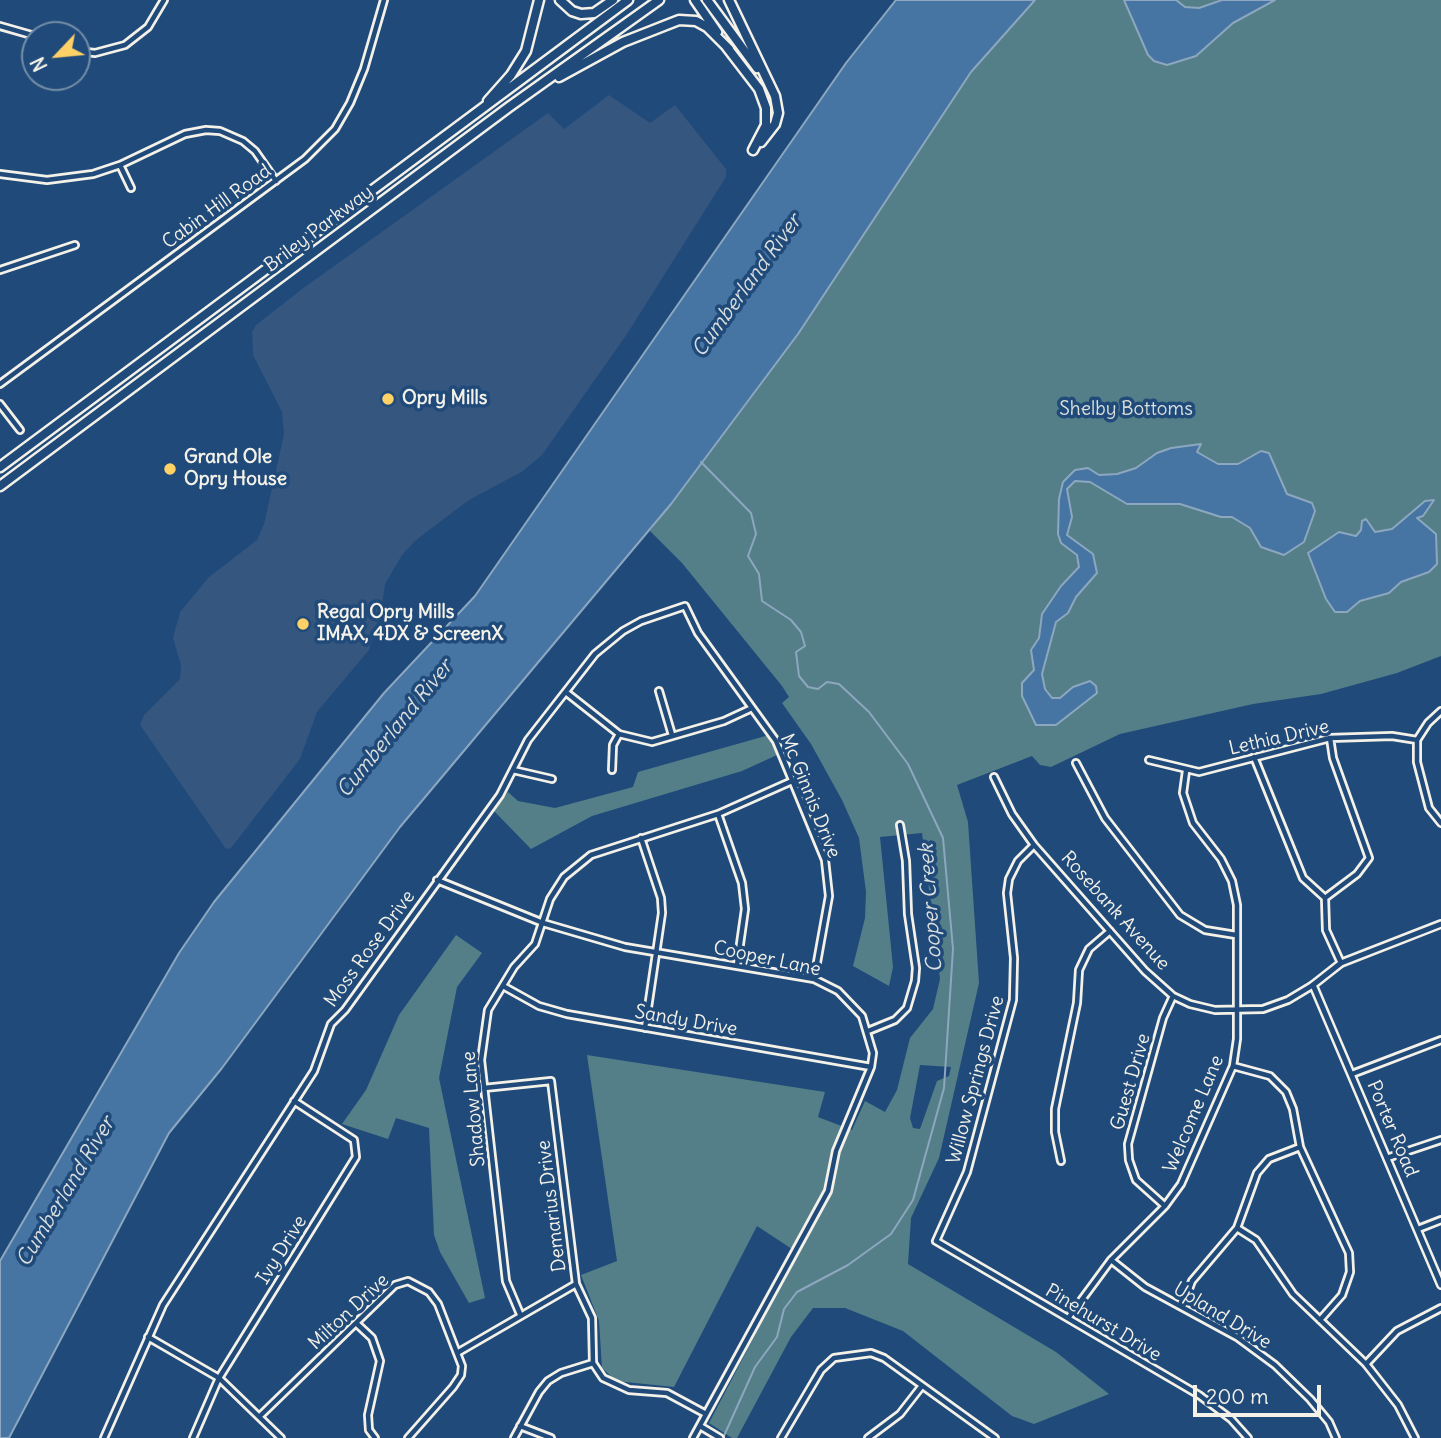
<!DOCTYPE html>
<html>
<head>
<meta charset="utf-8">
<style>
  body { margin:0 }
  #map { position:relative; width:1441px; height:1438px; overflow:hidden; background:#1f4a7a; font-family:Delius,sans-serif }
  canvas { display:block }
  .north { position:absolute; left:21px; top:21px; width:70px; height:70px; box-sizing:border-box; background:#1f4a7a; border:2px solid #748da6; border-radius:50%; rotate:244deg; font-size:19px; font-weight:700; line-height:28px; text-align:center; color:#f4f1e8 }
  .north::after { content:''; display:block; margin:auto; width:24px; height:32px; background:#ffd166; clip-path:polygon(50% 0,100% 100%,50% 72%,0 100%) }
  .scale { position:absolute; left:1193px; top:1385px; width:128px; height:32px; box-sizing:border-box; border:4px solid #f4f1e8; border-top:0; padding-left:9px; font-size:21px; line-height:24px; white-space:nowrap; color:#f4f1e8; -webkit-text-stroke:5px #1f4a7a; paint-order:stroke }
</style>
</head>
<body>
<div id="map">
<canvas width="1441" height="1438"></canvas>
<div class="north">N</div>
<div class="scale">200 m</div>
</div>
<script>
const ctx = document.querySelector('canvas').getContext('2d');
ctx.lineJoin = 'round';
function paint(path, color) { ctx.fillStyle = color; ctx.fill(path, 'evenodd'); }
const toPath = rows => new Path2D(rows.map(r => 'M' + r).join(''));
function stroke(path, color, width, dash) { ctx.strokeStyle = color; ctx.lineWidth = width; ctx.lineCap = dash ? 'butt' : 'round'; ctx.setLineDash(dash || []); ctx.stroke(path); }
function write(font, color, halo, rows, align = 'center') {
  ctx.font = font + ' Delius,sans-serif'; ctx.lineWidth = 7; ctx.setLineDash([]); ctx.textBaseline = 'middle'; ctx.strokeStyle = halo; ctx.fillStyle = color; for (const [text, x, y, turn = 0] of rows) {
    ctx.save(); ctx.translate(x, y); ctx.rotate((+turn || 0) * Math.PI / 180); ctx.textAlign = isNaN(turn) ? turn : align; if (halo) ctx.strokeText(text, 0, 0); ctx.fillText(text, 0, 0); ctx.restore();
  }
}
paint(toPath([
  [609,95,650,123,675,105,726,169,726,177,627,334,542,455,523,471,469,500,416,540,402,555,385,584,382,606,369,650,317,712,300,759,231,848,226,849,140,725,144,715,180,679,181,665,173,638,180,612,209,577,257,540,264,524,284,434,282,412,253,355,252,332,256,325,302,289,548,113,564,129]
]), '#35567f');
paint(toPath([
  [1035,0,1441,0,1441,656,1397,673,1321,694,1253,704,1120,734,1051,767,1040,765,1032,756,957,785,968,822,979,983,939,1158,911,1218,908,1264,1056,1352,1109,1394,1034,1424,1012,1416,903,1331,845,1308,813,1308,791,1337,737,1438,732,1438,709,1423,798,1253,757,1226,674,1387,616,1381,602,1368,599,1321,581,1275,617,1261,587,1055,825,1092,818,1117,852,1130,865,1101,885,1112,897,1090,910,1038,933,1009,940,979,922,833,880,837,893,967,889,986,853,966,865,918,866,892,859,838,842,800,811,744,782,703,789,697,782,686,682,563,650,531,798,334,971,72],
  [920,1065,951,1067,949,1076,937,1081,920,1129,913,1128,910,1118],
  [769,735,777,755,742,771,592,816,531,849,494,811,508,792,518,801,555,808,633,787,638,772],
  [456,935,482,953,457,987,439,1078,485,1298,469,1303,440,1252,434,1235,429,1128,396,1118,388,1139,342,1124,366,1090,399,1015]
]), '#547f88');
const water = toPath([
  [896,0,1035,0,971,72,798,334,671,504,400,827,222,1068,169,1133,9,1438,0,1438,0,1261,179,953,214,902,384,693,475,596,846,63,896,0],
  [1124,0,1176,0,1185,7,1199,8,1222,0,1275,0,1233,23,1196,56,1167,65,1154,61,1148,55,1124,0],
  [1201,444,1197,452,1218,464,1238,464,1261,451,1269,453,1287,494,1312,503,1315,511,1304,542,1284,555,1261,547,1250,528,1232,517,1221,517,1180,504,1127,504,1090,482,1075,481,1067,489,1072,517,1067,535,1093,554,1097,573,1076,597,1068,613,1056,622,1042,674,1045,689,1052,698,1060,698,1073,687,1090,681,1096,686,1097,693,1056,725,1036,725,1022,696,1022,683,1034,670,1031,650,1039,638,1042,614,1061,586,1079,567,1077,555,1061,543,1058,534,1059,499,1063,482,1075,470,1088,468,1099,475,1117,474,1136,468,1157,453,1171,448,1201,444],
  [1434,500,1423,516,1417,518,1436,534,1437,564,1429,572,1401,582,1389,593,1360,601,1347,612,1335,612,1326,599,1308,553,1339,532,1356,536,1361,530,1362,521,1366,519,1375,532,1392,529,1425,501,1434,500]
]);
paint(water, '#4775a3');
stroke(water, '#8ca7bf', 2);
stroke(toPath([
  [701,462,751,513,756,534,748,556,759,574,762,601,791,620,801,632,805,646,796,652,799,676,808,687,818,689,827,682,839,684,869,712,908,764,943,838,953,949,944,1088,913,1200,891,1234,848,1265,797,1292,784,1309,777,1337,755,1367,723,1438]
]), '#8ca7bf', 2);
const minor = toPath([
  [0,26,35,36],
  [77,51,95,53,125,45,148,27,164,0],
  [120,165,131,188],
  [0,174,47,180,93,174,120,165,185,134,206,130,220,131,243,141,255,151,276,181],
  [0,270,75,245],
  [0,384,305,159,335,129,350,103,364,69,384,0],
  [0,404,20,430],
  [659,691,672,735],
  [567,693,619,734,652,742,724,721,752,708],
  [1441,711,1428,723,1417,740,1417,762,1429,808,1441,823],
  [1254,757,1303,878,1325,898,1326,930,1341,963],
  [1149,760,1199,772,1330,738,1392,736,1417,740],
  [1076,763,1105,818,1180,915,1205,930,1236,935],
  [513,770,552,779],
  [612,770,613,745,619,734],
  [994,777,1012,814,1034,845,1145,971,1173,996,1190,1004,1215,1010,1263,1009,1288,1000,1313,985],
  [718,814,742,883,745,909,737,965],
  [641,838,661,898,662,913,645,1028],
  [1034,845,1018,861,1009,879,1007,893,1014,958,1013,1000,967,1172,936,1241,1199,1395,1231,1419,1248,1438],
  [437,880,543,923,625,947,814,979,838,991,862,1016,873,1053,871,1067,836,1151,828,1191,693,1438],
  [1325,898,1357,874,1369,858,1333,758,1330,738],
  [503,986,539,1006,567,1014,871,1067],
  [868,1031,895,1020,907,1008,915,981,916,968,908,914,906,861,900,825],
  [1233,1066,1270,1076,1286,1092,1293,1109,1300,1147,1349,1253,1350,1272,1342,1295,1320,1320],
  [1352,1074,1441,1040],
  [484,1088,551,1081,576,1284,592,1318,593,1363,603,1378,629,1390,667,1393,706,1414],
  [1387,1158,1441,1140],
  [1061,1161,1055,1132,1055,1109,1077,1003,1079,970,1089,949,1110,931],
  [1165,1206,1136,1180,1129,1160,1128,1144,1163,1018,1173,996],
  [1237,1228,1256,1240,1293,1294,1366,1364,1398,1405,1415,1438],
  [1418,1229,1441,1220],
  [1111,1260,1145,1287,1237,1337,1275,1365,1310,1399,1329,1422,1336,1438],
  [1182,1307,1192,1281,1237,1228,1257,1173,1269,1159,1300,1147],
  [520,1314,506,1281,481,1060,488,1010,514,967,535,944,550,899,564,877,591,855,718,814,792,781],
  [1069,1317,1111,1260,1165,1206,1181,1184,1233,1066,1237,1039,1237,905,1232,881,1221,859,1193,823,1183,793,1186,771],
  [356,1323,372,1338,380,1361,368,1415,369,1430,375,1438],
  [148,1337,219,1378,281,1438],
  [457,1353,576,1284],
  [1366,1364,1397,1331,1441,1308],
  [260,1416,395,1285,408,1281,429,1292,438,1304,462,1366,461,1375,453,1387,408,1438],
  [520,1426,551,1438],
  [700,1426,720,1438],
  [104,1438,163,1305,314,1071,331,1024,345,1010,500,795,528,740,595,654,623,631,641,621,685,606,698,633,776,741,825,860,829,896,814,979],
  [193,1438,219,1378,356,1157,354,1140,294,1101],
  [514,1438,539,1392,548,1381,561,1373,593,1363],
  [781,1438,821,1370,834,1358,871,1353,884,1358,995,1438],
  [868,1438,900,1414,921,1387]
]);
const tertiary = toPath([
  [1441,924,1341,963,1313,985,1441,1285]
]);
const motorway = toPath([
  [560,0,572,11,581,14,594,13,613,0],
  [695,0,717,32],
  [707,0,757,68],
  [729,0,775,96,778,113,775,124,761,142],
  [726,46,759,89,766,108,766,125,753,150],
  [559,77,623,42,679,20,696,21,707,27,729,49],
  [488,101,511,75,526,51,539,0],
  [0,467,628,0],
  [0,486,509,107,659,0]
]);
stroke(minor, '#f4f1e8', 10);
stroke(tertiary, '#f4f1e8', 10);
stroke(motorway, '#f4f1e8', 13);
stroke(minor, '#1f4a7a', 4.5);
stroke(tertiary, '#1f4a7a', 5);
stroke(motorway, '#1f4a7a', 8);
for (const [x, y, r, color] of [
  [388,399,7,"#ffd166"],
  [170,469,7,"#ffd166"],
  [303,624,7,"#ffd166"]
]) { const dot = new Path2D(); dot.arc(x, y, r, 0, 2 * Math.PI); ctx.fillStyle = color; ctx.fill(dot); stroke(dot, '#1f4a7a', 2.5); }
write('19px', '#f4f1e8', '#1f4a7a', [
  ["Cabin Hill Road",217,207,-36],
  ["Briley Parkway",319,229,-37],
  ["Lethia Drive",1279,738,-13],
  ["Mc Ginnis Drive",810,796,68],
  ["Rosebank Avenue",1115,911,48],
  ["Moss Rose Drive",370,949,-54],
  ["Cooper Lane",767,959,12],
  ["Sandy Drive",686,1021,10],
  ["Willow Springs Drive",976,1080,-75],
  ["Guest Drive",1131,1082,-74],
  ["Shadow Lane",474,1109,-95],
  ["Welcome Lane",1194,1114,-67],
  ["Porter Road",1392,1129,67],
  ["Demarius Drive",552,1206,-97],
  ["Ivy Drive",282,1250,-58],
  ["Milton Drive",349,1312,-43],
  ["Upland Drive",1222,1316,31],
  ["Pinehurst Drive",1103,1323,31]
]);
write('bold 19px', '#f4f1e8', '#1f4a7a', [
  ["Opry Mills",402,399],
  ["Grand Ole",184,458],
  ["Opry House",184,480],
  ["Regal Opry Mills",317,613],
  ["IMAX, 4DX & ScreenX",317,635]
], 'left');
write('19px', '#dce0da', '#1f4a7a', [
  ["Shelby Bottoms",1126,410]
]);
write('italic 21px', '#dadede', '#1f4a7a', [
  ["Cumberland River",747,286,-54],
  ["Cumberland River",395,729,-51],
  ["Cooper Creek",931,908,-94],
  ["Cumberland River",66,1192,-59]
]);
</script>
</body>
</html>
